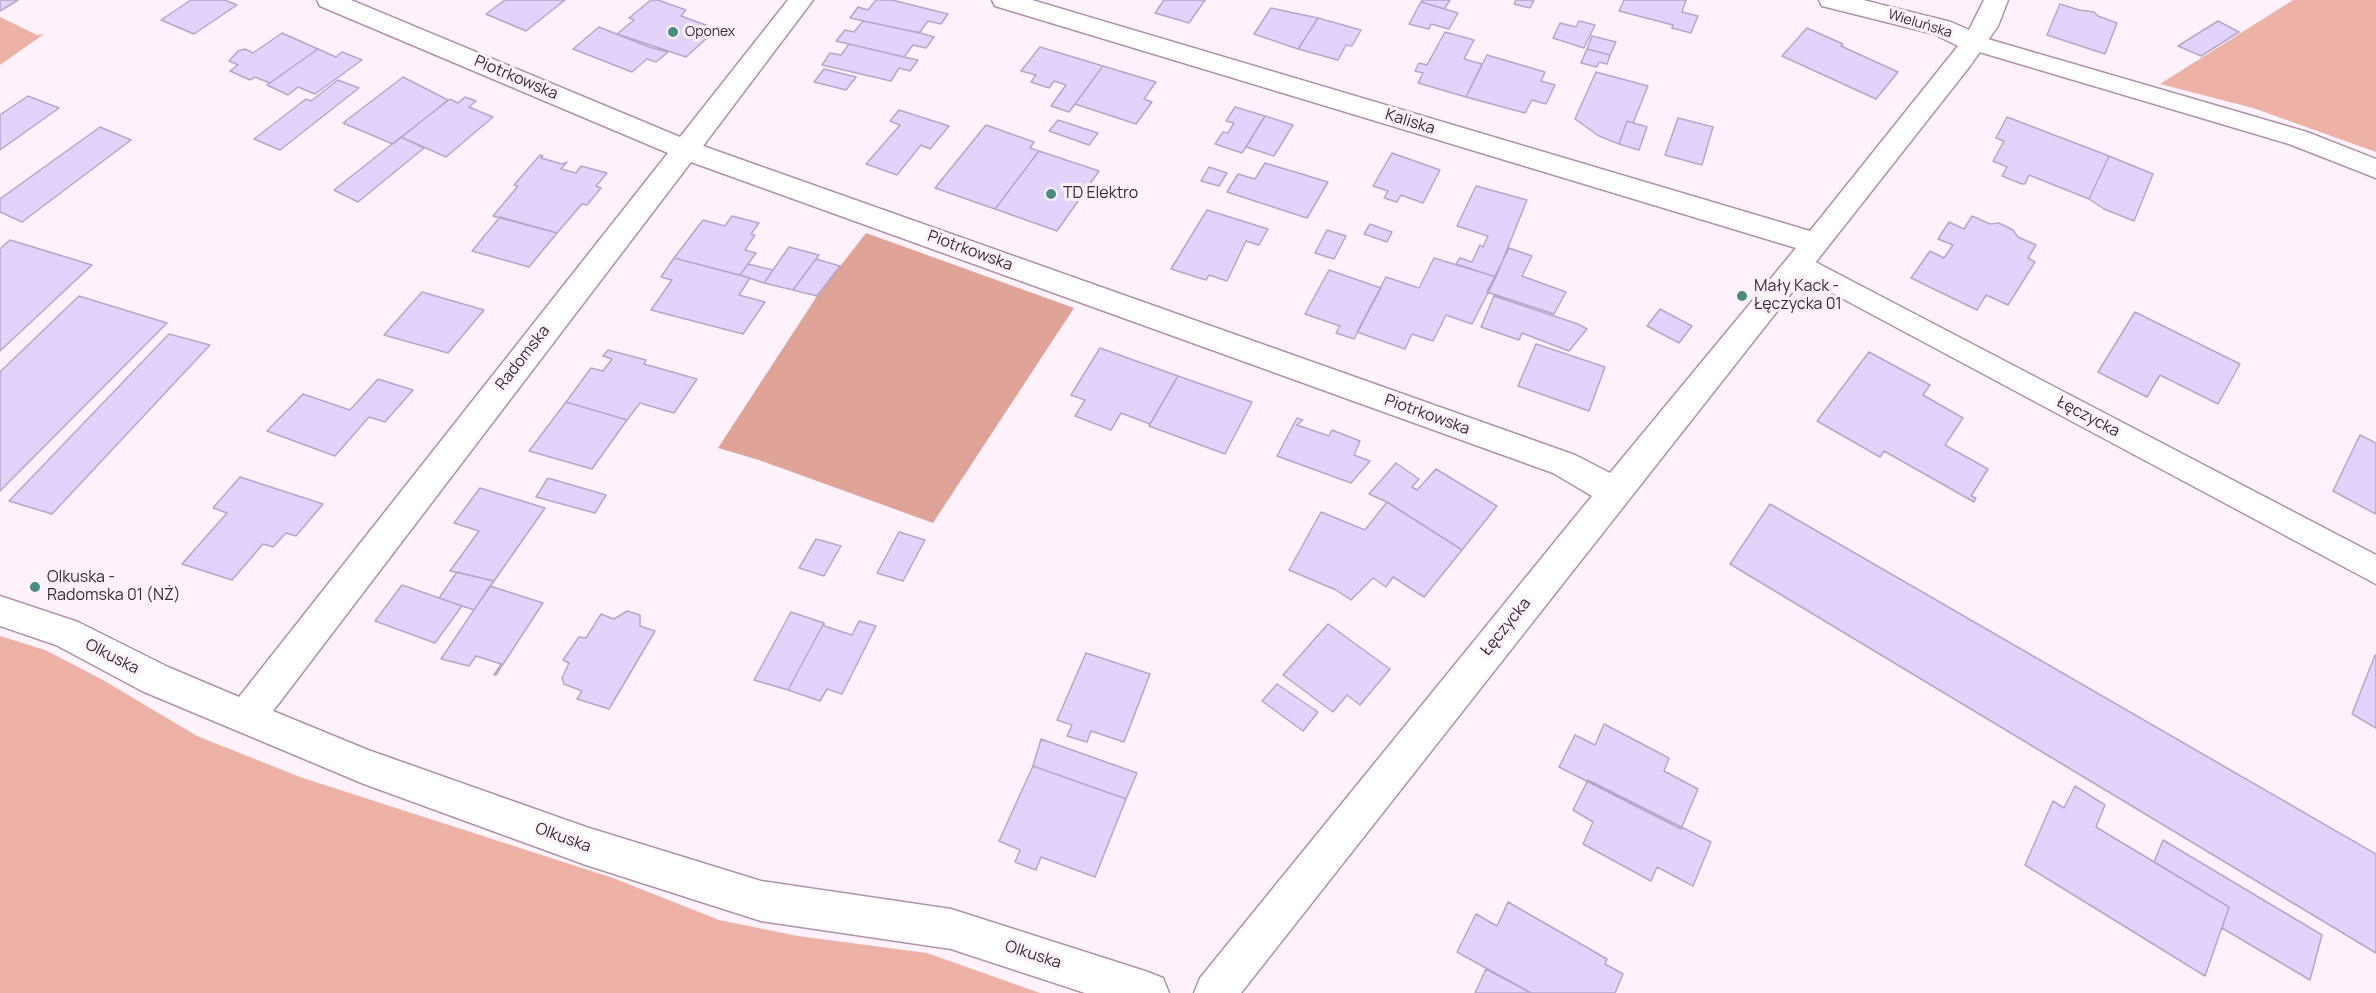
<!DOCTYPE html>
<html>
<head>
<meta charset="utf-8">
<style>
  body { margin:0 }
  canvas { display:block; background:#fff2fc }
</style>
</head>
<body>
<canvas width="2376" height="993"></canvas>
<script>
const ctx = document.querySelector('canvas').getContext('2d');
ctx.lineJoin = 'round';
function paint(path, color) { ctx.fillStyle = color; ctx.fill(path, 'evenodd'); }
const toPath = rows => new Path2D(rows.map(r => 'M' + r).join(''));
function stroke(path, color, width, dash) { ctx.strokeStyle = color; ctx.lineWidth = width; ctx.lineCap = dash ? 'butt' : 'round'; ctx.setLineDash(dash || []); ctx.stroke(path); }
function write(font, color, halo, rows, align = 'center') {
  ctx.font = font + ' Manrope,sans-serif'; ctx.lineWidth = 6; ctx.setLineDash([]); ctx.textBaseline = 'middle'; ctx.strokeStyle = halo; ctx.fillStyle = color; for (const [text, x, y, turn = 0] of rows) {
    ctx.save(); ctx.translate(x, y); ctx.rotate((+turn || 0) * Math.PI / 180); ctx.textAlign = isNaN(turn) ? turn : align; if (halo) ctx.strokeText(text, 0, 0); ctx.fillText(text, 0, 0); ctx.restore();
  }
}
paint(toPath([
  [2293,0,2376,0,2376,152,2253,108,2160,84],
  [0,17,37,35,44,34,0,65],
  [0,636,45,650,103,680,197,736,300,777,613,878,719,920,798,936,927,953,1040,993,0,993]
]), '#edb2a5');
paint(toPath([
  [866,233,1074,308,933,523,759,460,718,448,817,296]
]), '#dfa497');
const building = toPath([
  [0,0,18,0,0,11,0,0],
  [191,0,225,0,237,5,194,34,161,20,191,0],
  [505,0,565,0,526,31,486,14,505,0],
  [651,0,658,0,686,10,681,16,717,29,686,57,617,34,634,20,629,18,651,0],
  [876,0,892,0,948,14,941,24,928,21,919,33,850,18,858,7,868,10,876,0],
  [1164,0,1205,0,1189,23,1155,13,1164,0],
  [1423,0,1450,0,1444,9,1421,2,1423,0],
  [1516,0,1534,0,1530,8,1514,4,1516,0],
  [1624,0,1686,0,1682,12,1698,16,1691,33,1672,28,1673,25,1619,11,1624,0],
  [1421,2,1458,13,1449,29,1431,24,1429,29,1409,24,1421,2],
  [2060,4,2079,10,2094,12,2098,16,2117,23,2105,54,2047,35,2060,4],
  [1271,8,1318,18,1298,49,1254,34,1271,8],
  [1318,18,1361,30,1352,46,1346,45,1338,60,1298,49,1318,18],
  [863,21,921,33,934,37,926,48,913,45,904,57,836,41,845,30,854,32,863,21],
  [1579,21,1595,25,1584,48,1553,38,1560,23,1576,27,1579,21],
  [2218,21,2239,32,2201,56,2178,46,2218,21],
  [599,27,649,47,668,52,656,62,647,59,632,72,573,49,599,27],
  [1807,28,1843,44,1841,46,1898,72,1876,99,1782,56,1807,28],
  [1445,32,1474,40,1464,59,1482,64,1466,97,1418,83,1423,73,1415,71,1419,63,1427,65,1445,32],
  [282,33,318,49,270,83,255,77,250,80,230,71,238,65,229,61,238,51,245,49,253,53,282,33],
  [1592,36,1616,42,1610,55,1587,49,1592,36],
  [849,44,904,57,918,60,910,71,899,68,891,81,822,65,830,53,841,55,849,44],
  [1040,47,1103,66,1069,112,1051,106,1066,85,1054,81,1049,88,1031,82,1036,75,1021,71,1040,47],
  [318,49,336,57,342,52,362,60,315,94,298,87,288,95,267,85,318,49],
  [1587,49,1610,55,1607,64,1599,62,1597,67,1581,63,1587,49],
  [1487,55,1545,72,1541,81,1555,85,1546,104,1532,100,1525,113,1466,97,1487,55],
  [1103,66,1156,82,1144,99,1152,102,1136,124,1075,104,1103,66],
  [824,69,856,77,846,90,814,82,824,69],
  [1596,72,1648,86,1633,123,1627,121,1619,144,1599,136,1575,119,1596,72],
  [403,77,448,100,393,144,343,123,403,77],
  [338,80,359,88,280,150,254,139,306,99,311,101,338,80],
  [28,96,59,108,0,150,0,115,28,96],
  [465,97,476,101,469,107,493,117,446,157,401,137,450,99,458,103,465,97],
  [1235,107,1265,116,1242,153,1215,144,1223,132,1228,133,1234,123,1226,121,1235,107],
  [899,110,949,126,930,149,921,145,897,175,866,164,900,125,890,121,899,110],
  [1265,116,1293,125,1274,156,1246,147,1265,116],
  [2007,117,2109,156,2089,199,2029,175,2025,184,2022,184,2002,176,2007,167,1993,161,2004,141,1996,138,2007,117],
  [1678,118,1713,127,1702,165,1665,155,1678,118],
  [1058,120,1098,133,1089,145,1049,131,1058,120],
  [1627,121,1647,127,1639,150,1619,144,1627,121],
  [986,125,1034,142,1030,148,1039,151,995,209,935,188,986,125],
  [100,127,131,140,22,222,0,212,0,199,100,127],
  [401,137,424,148,358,202,334,190,401,137],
  [1039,151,1099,171,1057,231,995,209,1039,151],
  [1392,153,1440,170,1423,203,1401,195,1397,202,1384,198,1388,191,1373,186,1392,153],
  [540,155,543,156,541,158,562,164,567,162,561,169,576,173,581,166,607,173,596,186,601,188,587,205,582,204,557,233,493,216,518,186,514,185,540,155],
  [2109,156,2153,174,2134,221,2104,209,2089,199,2109,156],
  [1265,163,1328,182,1307,218,1227,192,1238,174,1255,179,1265,163],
  [1209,167,1227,173,1219,186,1201,181,1209,167],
  [1476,186,1527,200,1496,277,1456,264,1460,258,1472,262,1480,245,1483,247,1488,236,1457,226,1476,186],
  [1207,210,1268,229,1259,245,1246,241,1227,281,1209,275,1206,280,1171,269,1207,210],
  [732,216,759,223,751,234,755,235,745,250,756,253,740,275,674,258,703,220,725,226,732,216],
  [1972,216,1990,224,1999,223,2013,230,2018,237,2036,245,2028,258,2035,262,2008,305,1986,295,1977,310,1911,278,1930,251,1944,258,1953,245,1938,239,1949,222,1964,229,1972,216],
  [500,217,557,233,529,267,472,251,500,217],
  [1370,224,1392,232,1387,242,1364,234,1370,224],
  [1327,230,1346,236,1334,259,1315,253,1327,230],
  [10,240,92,265,0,351,0,249,10,240],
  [789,247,819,255,793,290,764,283,789,247],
  [1509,248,1532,256,1522,276,1566,292,1554,314,1487,292,1509,248],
  [674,258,750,278,739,295,765,302,743,334,651,310,672,280,661,277,674,258],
  [1434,258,1496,277,1472,324,1446,315,1433,341,1412,334,1405,349,1357,332,1386,277,1419,288,1434,258],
  [816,259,840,266,817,296,793,290,816,259],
  [748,264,773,270,764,283,740,275,748,264],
  [1329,270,1381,288,1354,339,1336,333,1340,326,1305,314,1329,270],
  [422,292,484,310,448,353,384,335,422,292],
  [79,296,167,323,0,491,0,372,79,296],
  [1494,296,1578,324,1587,329,1569,351,1522,333,1519,340,1481,327,1494,296],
  [1660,309,1692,326,1679,343,1647,326,1660,309],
  [2135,312,2240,364,2218,404,2160,375,2147,397,2098,372,2135,312],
  [169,334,210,345,52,514,9,501,169,334],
  [1536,344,1605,367,1589,411,1518,386,1536,344],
  [1100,348,1178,376,1150,424,1121,413,1111,430,1075,416,1085,400,1071,395,1100,348],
  [608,350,646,360,644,364,697,379,674,413,640,403,627,420,566,402,591,368,603,371,612,359,603,356,608,350],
  [1869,352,1930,385,1923,395,1963,418,1945,445,1988,469,1971,496,1976,498,1974,502,1884,451,1880,457,1817,421,1869,352],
  [1178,376,1252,402,1225,454,1149,426,1178,376],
  [378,379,413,390,385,422,369,417,335,456,267,431,303,394,350,410,378,379],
  [566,402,627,420,592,469,529,451,566,402],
  [1297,418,1303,420,1297,425,1329,436,1332,430,1360,441,1354,455,1370,461,1351,483,1277,456,1297,418],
  [2360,435,2376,443,2376,514,2333,491,2360,435],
  [1396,463,1419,479,1412,487,1417,490,1436,469,1497,506,1462,550,1387,502,1369,494,1396,463],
  [240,477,323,504,296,536,286,533,273,547,263,544,232,580,182,564,227,513,213,508,240,477],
  [548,478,606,495,595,513,536,497,548,478],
  [480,488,545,508,494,581,450,571,479,531,454,523,480,488],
  [1387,502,1462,550,1424,597,1393,577,1386,587,1373,578,1351,600,1336,590,1289,570,1321,512,1365,530,1387,502],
  [1770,504,2376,854,2376,953,1730,564,1770,504],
  [899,532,925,540,903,581,877,573,899,532],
  [816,539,841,546,824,576,799,568,816,539],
  [457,572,494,581,474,610,439,598,457,572],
  [402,585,462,606,435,643,375,621,402,585],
  [490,586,543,603,496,675,494,675,501,664,476,656,469,666,441,659,490,586],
  [627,611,640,615,640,626,655,631,609,709,577,699,582,691,564,684,562,678,569,663,563,660,579,637,586,638,601,614,614,619,627,611],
  [791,612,824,623,788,690,754,680,791,612],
  [859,621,876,626,842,694,827,689,820,701,788,690,824,623,824,626,852,635,859,621],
  [1328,624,1390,669,1360,705,1347,695,1333,712,1283,675,1328,624],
  [1086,653,1150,674,1124,742,1091,731,1087,742,1067,736,1072,725,1057,720,1086,653],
  [2375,655,2376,656,2376,728,2352,714,2375,655],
  [1277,684,1318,712,1303,731,1262,701,1277,684],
  [1604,724,1669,758,1664,771,1698,789,1681,829,1559,767,1575,735,1595,745,1604,724],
  [1041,739,1137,773,1126,799,1033,766,1041,739],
  [1033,766,1126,799,1095,877,1041,857,1036,870,1015,862,1020,850,999,841,1033,766],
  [1588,780,1711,842,1693,886,1657,867,1651,881,1583,844,1593,822,1573,810,1588,780],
  [2075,786,2105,805,2096,827,2229,907,2205,976,2025,865,2053,801,2064,808,2075,786],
  [2163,840,2322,935,2310,980,2222,928,2229,907,2154,862,2163,840],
  [1508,902,1607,959,1605,964,1623,974,1615,993,1531,993,1457,952,1476,914,1497,926,1508,902],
  [1486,969,1531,993,1475,993,1486,969]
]);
paint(building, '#e2d3fc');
stroke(building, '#b4a7c9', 1.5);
const lane = toPath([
  [1974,35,2307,132,2376,159,2376,178,2289,144,1966,48,1962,43,1966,38,1974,35],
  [1800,254,2376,555,2376,584,1791,271,1787,264,1791,257,1800,254]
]);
const street = toPath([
  [317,0,351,0,680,137,788,0,813,0,703,146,1575,455,1610,473,1796,248,995,6,992,0,1032,0,1810,231,1958,46,1934,34,1822,6,1819,0,1863,0,1951,22,1969,30,1984,0,2008,0,1998,26,1970,66,1241,993,1194,993,1200,978,1592,496,1553,473,691,162,273,711,368,750,586,827,761,881,951,909,1148,972,1163,978,1169,993,1085,993,951,949,761,921,586,865,364,784,142,691,56,645,0,626,0,596,78,622,168,667,239,697,668,153,320,6,317,0]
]);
stroke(lane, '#b092ab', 3);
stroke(street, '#b092ab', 3);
paint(lane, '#fff');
paint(street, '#fff');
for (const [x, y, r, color] of [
  [673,32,6,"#498d82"],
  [1051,194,6,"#498d82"],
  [1742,296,6,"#498d82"],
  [35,587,6,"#498d82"]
]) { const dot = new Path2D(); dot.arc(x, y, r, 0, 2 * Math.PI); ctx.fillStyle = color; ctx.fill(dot); stroke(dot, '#fff2fc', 2); }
write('14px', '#382c36', '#fff2fc', [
  ["Wieluńska",1920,24,17]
]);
write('14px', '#382c36', '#fff2fc', [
  ["Oponex",685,32]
], 'left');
write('16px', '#382c36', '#fff2fc', [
  ["Piotrkowska",516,78,23],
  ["Kaliska",1410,122,17],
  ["Piotrkowska",970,251,20],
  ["Radomska",523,358,-52],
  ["Piotrkowska",1427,415,20],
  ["Łęczycka",2088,417,28],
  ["Łęczycka",1506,627,-51],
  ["Olkuska",112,657,27],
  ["Olkuska",563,838,20],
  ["Olkuska",1033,955,18]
]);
write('16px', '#382c36', '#fff2fc', [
  ["TD Elektro",1063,194],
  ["Mały Kack -",1754,287],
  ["Łęczycka 01",1754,305],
  ["Olkuska -",47,578],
  ["Radomska 01 (NŻ)",47,596]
], 'left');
</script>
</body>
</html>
